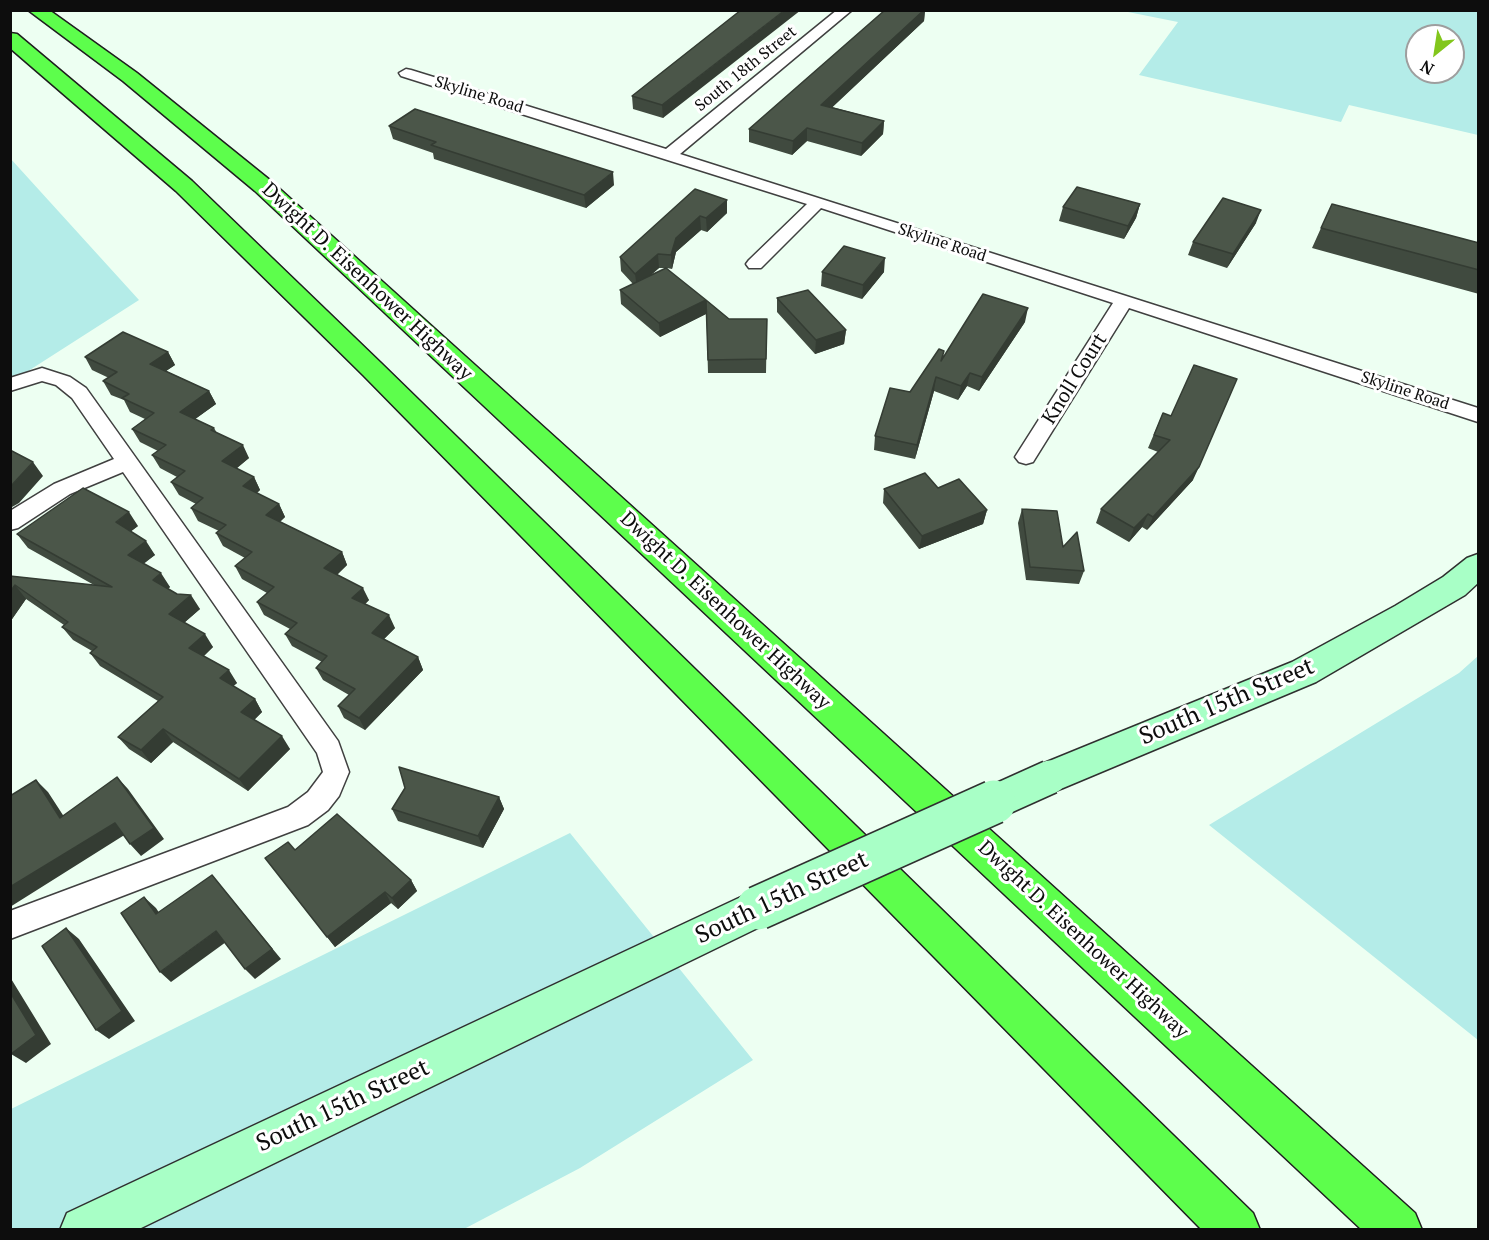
<!DOCTYPE html>
<html>
<head>
<meta charset="utf-8">
<style>
  body { margin:0 }
  #map { position:relative; width:1489px; height:1240px; overflow:hidden; background:#edfff2; font-family:"PT Serif",serif }
  canvas { display:block }
  .frame { position:absolute; inset:0; border:12px solid #0d0d0d; pointer-events:none }
  .north { position:absolute; left:1405px; top:24px; width:60px; height:60px; box-sizing:border-box; background:#fff; border:2px solid #9e9e9e; border-radius:50%; rotate:210deg; font-size:16px; font-weight:700; line-height:24px; text-align:center; color:#0d0d0d }
  .north::after { content:''; display:block; margin:auto; width:21px; height:27px; background:#82c61c; clip-path:polygon(50% 0,100% 100%,50% 72%,0 100%) }
</style>
</head>
<body>
<div id="map">
<canvas width="1489" height="1240"></canvas>
<div class="frame"></div>
<div class="north">N</div>
</div>
<script>
const ctx = document.querySelector('canvas').getContext('2d');
ctx.lineJoin = 'round';
function paint(path, color) { ctx.fillStyle = color; ctx.fill(path, 'evenodd'); }
const toPath = rows => new Path2D(rows.map(r => 'M' + r).join(''));
function stroke(path, color, width, dash) { ctx.strokeStyle = color; ctx.lineWidth = width; ctx.lineCap = dash ? 'butt' : 'round'; ctx.setLineDash(dash || []); ctx.stroke(path); }
function write(font, color, halo, rows, align = 'center') {
  ctx.font = font + ' "PT Serif",serif'; ctx.lineWidth = 6; ctx.setLineDash([]); ctx.textBaseline = 'middle'; ctx.strokeStyle = halo; ctx.fillStyle = color; for (const [text, x, y, turn = 0] of rows) {
    ctx.save(); ctx.translate(x, y); ctx.rotate((+turn || 0) * Math.PI / 180); ctx.textAlign = isNaN(turn) ? turn : align; if (halo) ctx.strokeText(text, 0, 0); ctx.fillText(text, 0, 0); ctx.restore();
  }
}
paint(toPath([
  [1123,11,1478,11,1478,135,1349,105,1341,122,1139,75,1178,22],
  [1417,36,1453,36,1453,72,1417,72],
  [10,158,139,300,11,382,10,382],
  [1478,656,1478,1040,1209,825,1459,673],
  [570,833,753,1060,580,1168,464,1229,11,1230,11,1109]
]), '#b4ece8');
const street = toPath([
  [837,10,852,10,680,154,1478,408,1478,422,1129,308,1033,462,1026,464,1019,462,1015,457,1113,303,821,208,761,268,749,268,746,264,749,260,807,204,401,76,399,73,406,69,411,70,666,149,837,10],
  [42,368,70,377,86,388,338,741,349,772,339,796,328,810,308,825,10,939,10,911,288,807,308,792,323,772,317,753,123,472,70,494,18,528,10,530,10,511,54,484,114,459,72,398,56,385,42,381,10,391,10,378,42,368]
]);
const secondary = toPath([
  [1478,554,1478,583,1465,595,1316,682,1063,788,1050,793,1037,788,1032,777,1037,766,1292,662,1395,606,1443,577,1467,558,1478,554],
  [758,889,772,895,778,908,772,921,137,1230,60,1230,67,1213,758,889]
]);
const highway = toPath([
  [28,10,49,10,137,73,271,181,1415,1213,1422,1230,1362,1230,255,191,123,81,28,10],
  [10,33,17,34,192,181,381,363,1253,1213,1260,1230,1202,1230,363,375,176,191,10,48,10,33]
]);
stroke(street, '#404040', 3);
stroke(secondary, '#2f2f2f', 3);
stroke(highway, '#1e1e1e', 3);
paint(street, '#fff');
paint(secondary, '#a8ffc6');
paint(highway, '#5dfe4c');
const secondaryBridgeFar1 = toPath([
  [990,804,1050,777]
]);
const secondaryBridge = toPath([
  [758,908,994,802]
]);
stroke(secondaryBridgeFar1, '#2f2f2f', 36, []);
stroke(secondaryBridge, '#2f2f2f', 46, []);
stroke(secondaryBridgeFar1, '#a8ffc6', 33);
stroke(secondaryBridge, '#a8ffc6', 43);
paint(toPath([
  [741,10,663,118,633,109,632,96],
  [885,10,925,10,924,21,832,107,884,121,883,134,861,156,807,141,792,155,749,142,749,129],
  [389,126,614,185,586,208,434,159,433,153,393,139],
  [727,200,727,213,707,232,701,230,676,252,672,269,667,268,706,314,660,337,621,304,620,290,633,284,621,271,620,257],
  [659,268,666,268,649,276],
  [1140,204,1136,218,1124,239,1059,221,1063,207],
  [1256,223,1227,268,1188,255,1193,242],
  [1321,228,1479,243,1479,294,1312,248],
  [822,272,884,272,862,299,821,286],
  [777,298,846,330,844,344,815,354,777,312],
  [706,300,729,319,767,319,766,373,708,373],
  [1025,322,979,391,967,386,958,400,934,391,915,459,874,450,875,436,910,392,942,359],
  [168,352,175,365,166,371,209,391,216,404,195,419,214,428,217,433,249,458,236,469,254,477,260,490,257,493,279,504,285,517,280,522,342,552,347,565,337,575,369,600,365,604,395,628,384,639,418,657,423,670,365,730,344,718,338,706,349,695,323,680,316,668,322,662,292,646,285,634,290,629,264,615,257,602,267,593,242,579,235,566,245,558,223,546,216,533,219,531,198,521,191,508,196,504,179,495,171,482,177,477,160,468,152,455,158,451,140,442,132,429,145,419,130,412,124,400,111,395,103,381,109,378,92,370,85,357],
  [1163,413,1193,480,1147,530,1142,527,1129,542,1096,523,1101,509,1158,452,1148,448],
  [938,488,987,510,983,524,919,549,883,503,884,489],
  [1022,509,1063,547,1084,571,1079,584,1026,580,1018,523],
  [138,526,131,531,155,555,143,563,170,587,168,589,200,609,184,623,213,647,204,656,237,683,233,686,255,699,262,712,254,720,290,749,248,791,173,742,151,763,129,749,118,737,158,701,100,666,90,653,92,651,73,640,62,627,64,625,26,599,10,622,10,576,94,585,28,548,17,534],
  [499,797,504,809,483,848,398,821,392,809],
  [295,850,411,880,417,891,398,909,391,903,335,947,265,858]
]), '#404a3f');
paint(toPath([
  [785,10,801,10,663,118,662,105],
  [924,10,925,10,924,21,821,118,821,105],
  [884,121,883,134,861,156,862,143],
  [807,128,807,141,792,155,793,141],
  [613,172,614,185,586,208,584,195],
  [727,200,727,213,707,232,706,218],
  [1140,204,1136,218,1124,239,1128,226],
  [1261,210,1256,223,1227,268,1233,254],
  [700,216,701,230,676,252,672,269,671,255,676,238],
  [658,254,659,268,637,288,635,274],
  [885,258,884,272,862,299,863,285],
  [706,300,706,314,660,337,659,323],
  [1028,308,1025,322,979,391,982,377],
  [846,330,844,344,815,354,816,340],
  [168,352,175,365,157,377,150,364],
  [970,373,967,386,958,400,961,386],
  [936,377,934,391,915,459,917,445],
  [209,391,216,404,187,425,180,412],
  [243,445,249,458,228,475,222,461],
  [33,462,43,476,19,503,12,507,10,505,10,487],
  [1199,467,1193,480,1147,530,1153,517],
  [254,477,260,490,249,499,243,486],
  [279,504,285,517,272,528,266,515],
  [987,510,983,524,919,549,922,536],
  [129,512,138,526,125,536,116,522],
  [1148,514,1142,527,1129,542,1134,528],
  [146,541,155,555,137,569,128,555],
  [342,552,347,565,330,581,324,568],
  [161,573,170,587,161,594,153,580],
  [15,585,26,599,10,622,10,592],
  [363,588,369,600,358,611,352,598],
  [191,595,200,609,178,628,169,614],
  [389,615,395,628,377,646,372,633],
  [205,634,213,647,198,661,189,648],
  [418,657,423,670,365,730,359,718],
  [229,670,237,683,228,691,220,678],
  [255,699,262,712,249,725,241,712],
  [163,729,173,742,151,763,141,750],
  [282,736,290,749,248,791,239,779],
  [117,777,128,789,164,839,141,856,130,844],
  [36,780,48,792,72,829,60,818],
  [499,797,504,809,483,848,478,836],
  [115,823,126,834,10,907,10,887],
  [212,875,281,959,255,979,245,969],
  [411,880,417,891,398,909,392,898],
  [385,892,391,903,335,947,327,937],
  [144,897,156,908,167,925,156,914],
  [66,928,79,939,135,1021,109,1039,96,1030],
  [216,931,226,942,171,982,160,972],
  [10,977,51,1044,26,1063,11,1054]
]), '#343c33');
const building = toPath([
  [741,10,785,10,662,105,632,96,741,10],
  [885,10,924,10,821,105,884,121,862,143,807,128,793,141,749,129,885,10],
  [415,109,613,172,584,195,431,145,436,142,389,126,415,109],
  [1077,187,1140,204,1128,226,1063,207,1077,187],
  [695,189,727,200,706,218,700,216,676,238,671,255,658,254,635,274,620,257,695,189],
  [1223,198,1261,210,1233,254,1193,242,1223,198],
  [1332,204,1479,243,1479,270,1321,228,1332,204],
  [844,246,885,258,863,285,822,272,844,246],
  [666,268,706,300,659,323,620,290,666,268],
  [808,290,846,330,816,340,777,298,808,290],
  [983,294,1028,308,982,377,970,373,961,386,936,377,917,445,875,436,890,388,910,392,939,349,944,351,941,361,983,294],
  [706,300,729,319,767,319,766,359,708,360,706,300],
  [123,332,168,352,150,364,209,391,180,412,214,428,211,430,243,445,222,461,254,477,243,486,279,504,266,515,342,552,324,568,363,588,352,598,389,615,372,633,418,657,359,718,338,706,355,689,316,668,327,656,285,634,297,623,257,602,274,587,235,566,252,552,216,533,226,525,191,508,203,498,171,482,185,471,152,455,166,445,132,429,154,413,122,398,129,394,103,381,117,372,85,357,123,332],
  [1194,365,1237,379,1199,467,1153,517,1148,514,1134,528,1101,509,1170,440,1154,435,1163,413,1171,416,1194,365],
  [10,450,33,462,10,487,10,450],
  [925,473,938,488,959,479,987,510,922,536,884,489,925,473],
  [83,488,129,512,116,522,146,541,128,555,161,573,153,580,177,594,191,595,169,614,205,634,189,648,229,670,220,678,255,699,241,712,282,736,239,779,163,729,141,750,118,737,163,697,90,653,97,647,62,627,68,622,15,585,10,592,10,576,112,587,17,534,83,488],
  [1022,509,1057,511,1063,547,1077,532,1084,571,1030,567,1022,509],
  [399,767,499,797,478,836,392,809,405,788,399,767],
  [117,777,154,828,130,844,115,823,10,887,10,796,36,780,60,818,117,777],
  [337,814,411,880,392,898,385,892,327,937,265,858,288,842,295,850,337,814],
  [212,875,272,949,245,969,216,931,160,972,121,913,144,897,156,914,212,875],
  [66,928,122,1011,96,1030,42,946,66,928],
  [10,992,36,1035,11,1054,10,1054,10,992]
]);
paint(building, '#4b5649');
stroke(building, '#343c33', 1.5);
write('16px', '#0d0d0d', '#fff', [
  ["South 18th Street",746,69,-39],
  ["Skyline Road",479,95,17],
  ["Skyline Road",942,243,18],
  ["Skyline Road",1405,391,18]
]);
write('20px', '#0d0d0d', '#fff', [
  ["Dwight D. Eisenhower Highway",367,282,43],
  ["Knoll Court",1075,379,-58],
  ["Dwight D. Eisenhower Highway",725,611,43],
  ["Dwight D. Eisenhower Highway",1083,940,43]
]);
write('24px', '#0d0d0d', '#fff', [
  ["South 15th Street",1227,702,-23],
  ["South 15th Street",782,898,-25],
  ["South 15th Street",343,1106,-25]
]);
</script>
</body>
</html>
